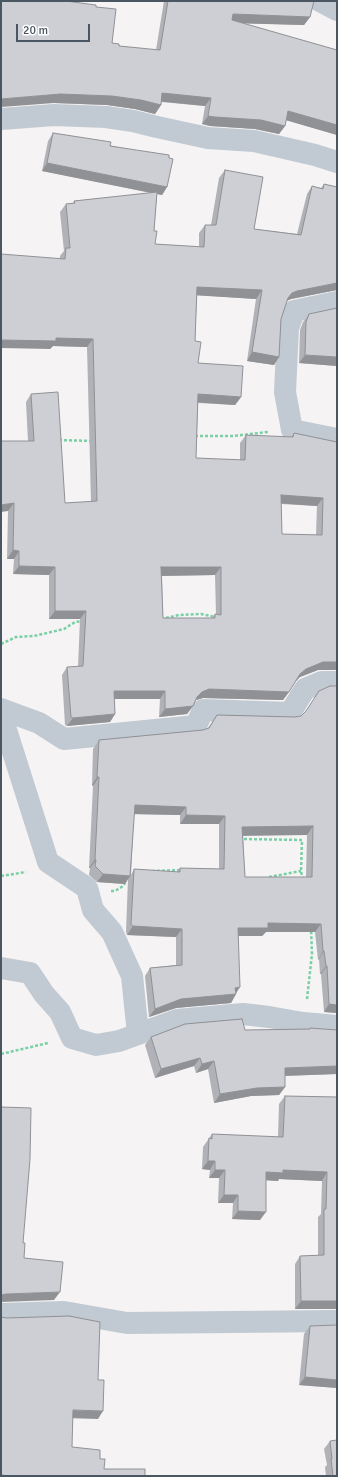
<!DOCTYPE html>
<html>
<head>
<meta charset="utf-8">
<style>
  body { margin:0 }
  #map { position:relative; width:338px; height:1477px; overflow:hidden; background:#f5f3f3; font-family:Signika,sans-serif }
  canvas { display:block }
  .frame { position:absolute; inset:0; border:2px solid #4a5661; pointer-events:none }
  .scale { position:absolute; left:16px; top:24px; width:74px; height:18px; box-sizing:border-box; border:2px solid #4a5661; border-top:0; padding-left:5px; font-size:12px; line-height:14px; white-space:nowrap; color:#4a5661; -webkit-text-stroke:3px #fff; paint-order:stroke }
</style>
</head>
<body>
<div id="map">
<canvas width="338" height="1477"></canvas>
<div class="frame"></div>
<div class="scale">20 m</div>
</div>
<script>
const ctx = document.querySelector('canvas').getContext('2d');
ctx.lineJoin = 'round';
const toPath = rows => new Path2D(rows.map(r => 'M' + r).join(''));
function stroke(path, color, width, dash) { ctx.strokeStyle = color; ctx.lineWidth = width; ctx.lineCap = dash ? 'butt' : 'round'; ctx.setLineDash(dash || []); ctx.stroke(path); }
function paint(path, color) { ctx.fillStyle = color; ctx.fill(path, 'evenodd'); }
stroke(toPath([
  [195,436,233,436,268,432],
  [59,440,92,441],
  [166,618,179,615,201,614,216,617],
  [1,644,16,637,34,636,64,629,75,622,83,621],
  [240,836,244,839,302,840,301,871,303,880],
  [152,871,181,870],
  [1,876,26,872],
  [269,877,301,871],
  [111,891,115,891,123,886,125,883],
  [307,999,312,954,311,928],
  [1,1054,48,1043]
]), '#7ad0a6', 2.5, [3, 2]);
stroke(toPath([
  [320,1,337,10],
  [1,119,54,115,106,117,133,121,157,127,208,138,254,141,315,155,337,162],
  [337,302,294,311,288,328,285,392,292,430,337,439],
  [1,709,39,723,64,739,196,726,203,710,290,713,305,689,322,682,337,682],
  [1,714,48,862,87,888,93,910,112,932,132,976,138,1034],
  [1,968,30,973,44,994,60,1012,72,1038,96,1045,119,1041,177,1020,243,1014,269,1017,303,1023,337,1026],
  [1,1314,64,1312,127,1323,337,1321]
]), '#c1cad2', 22);
paint(toPath([
  [164,1,314,1,310,17,304,25,241,23,337,50,337,135,286,120,285,126,279,134,255,129,210,126,202,124,205,106,161,102,161,105,155,114,135,109,107,105,54,103,96,7,112,43,119,46,156,50],
  [53,133,169,158,167,187,162,195,157,194,154,231,155,244,199,247,199,233,205,225,211,225,219,178,225,170,254,229,297,234,307,194,312,186,321,188,324,184,337,187,337,290,291,299,287,301,281,319,279,357,274,365,247,361,256,299,197,295,195,341,198,363,241,397,235,405,198,403,196,458,240,460,240,443,246,435,291,437,294,433,337,442,337,670,318,670,300,677,296,681,283,700,203,698,196,700,193,706,187,714,159,717,160,699,114,699,115,714,110,722,67,726,65,725,62,675,67,667,78,667,80,619,49,619,49,575,13,574,14,559,7,559,8,511,28,441,26,402,31,394,65,503,91,502,87,347,53,346,50,349,60,256,64,251,60,212,66,204,73,203,74,201,151,193,42,171,48,141],
  [281,504,317,506,316,535,282,534],
  [215,575,216,614,215,614,212,618,163,618,162,576],
  [309,314,337,366,299,363,300,330,303,322],
  [319,691,337,1013,324,1012,321,974,320,974,319,959,318,960,315,932,266,932,262,936,238,936,236,994,231,1003,176,1008,149,1017,145,976,150,968,176,965,176,937,127,935,126,932,128,879,125,884,97,882,89,875,90,868,89,868,93,786,92,785,93,749,99,740,203,730,208,728,217,715,295,717,301,716,305,713],
  [134,814,180,815,180,824,219,824,219,869,180,868,177,872,134,869,131,875],
  [243,835,307,835,306,877,245,877],
  [310,1028,337,1030,337,1074,285,1076,285,1087,279,1095,251,1096,214,1103,208,1069,196,1073,194,1066,155,1078,145,1045,151,1037,245,1030,309,1029],
  [285,1096,337,1097,337,1309,295,1309,295,1264,300,1256,318,1255,318,1217,321,1214,322,1181,279,1179,278,1181,266,1180,260,1220,232,1219,233,1203,218,1203,219,1178,209,1178,210,1170,202,1169,203,1147,212,1134,278,1137,279,1104],
  [337,1325,337,1388,299,1385,304,1334,310,1326],
  [330,1441,337,1476,326,1476,325,1467,327,1465,324,1449]
]), '#b0b2b7');
paint(toPath([
  [233,14,310,17,304,25,227,23],
  [162,93,211,98,205,106,156,101],
  [60,94,112,96,141,100,161,105,155,114,135,109,107,105,54,103,1,107,1,99],
  [288,111,337,125,337,135,282,119],
  [208,116,261,120,285,126,279,134,255,129,210,126,202,124],
  [47,163,167,187,162,195,42,171],
  [337,283,337,290,291,299,286,301,292,293,297,291],
  [197,287,262,290,256,299,191,295],
  [56,338,93,339,87,347,53,346,50,349,1,348,1,340],
  [252,352,279,357,274,365,247,361],
  [305,355,337,357,337,366,299,363],
  [198,394,241,397,235,405,193,402],
  [281,495,323,498,317,506,275,503],
  [14,503,8,511,1,512,1,505],
  [13,550,19,551,14,559,7,559],
  [19,566,55,567,49,575,13,574],
  [161,567,221,567,215,575,156,576],
  [55,611,86,611,80,619,49,619],
  [323,662,337,662,337,670,318,670,300,677,295,682,300,674,306,669],
  [209,689,289,692,283,700,203,698,196,700,197,697,202,692],
  [114,691,165,691,160,699,108,699],
  [193,706,187,714,159,717,165,709],
  [115,714,110,722,67,726,73,718],
  [97,777,99,777,93,786,92,785],
  [135,805,186,807,180,815,129,814],
  [186,815,225,816,219,824,180,824],
  [313,826,307,835,236,836,242,827],
  [95,859,96,860,90,868,89,868],
  [103,874,130,876,125,884,97,882],
  [268,923,321,924,315,932,266,932,262,936,232,936,238,928],
  [133,926,182,929,176,937,127,935],
  [323,951,324,951,319,959,318,960],
  [326,966,327,966,321,974,320,974],
  [240,987,235,995,236,994,231,1003,176,1008,149,1017,155,1009,181,999],
  [329,1004,337,1005,337,1013,324,1012],
  [200,1058,194,1066,155,1078,161,1069],
  [214,1061,208,1069,196,1073,202,1064],
  [337,1066,337,1074,279,1076,285,1068],
  [285,1087,279,1095,251,1096,214,1103,220,1094,257,1088],
  [208,1161,215,1161,210,1170,202,1169],
  [215,1170,225,1170,219,1178,209,1178],
  [283,1170,327,1172,322,1181,279,1179,278,1181,261,1180,266,1172],
  [224,1195,238,1195,233,1203,218,1203],
  [238,1211,266,1212,260,1220,232,1219],
  [60,1292,54,1300,1,1302,1,1295,6,1294],
  [301,1301,337,1301,337,1309,295,1309],
  [305,1377,337,1380,337,1388,299,1385],
  [73,1410,103,1411,98,1419,67,1418]
]), '#909195');
const building = toPath([
  [1,1,66,1,96,5,96,7,116,9,112,43,119,44,119,46,160,50,168,1,314,1,310,17,233,14,232,20,337,50,337,125,288,111,285,126,261,120,215,117,208,116,211,98,162,93,161,105,141,100,112,96,60,94,1,99,1,1],
  [53,133,111,142,110,146,169,155,169,158,173,159,167,187,47,163,53,133],
  [225,170,263,177,254,229,301,235,312,186,323,189,324,184,337,187,337,283,297,291,292,293,288,298,281,319,279,357,252,352,262,290,197,287,195,341,201,342,198,363,243,366,241,397,198,394,196,458,245,460,246,435,293,437,294,433,337,442,337,662,323,662,306,669,300,674,289,692,209,689,202,692,197,697,193,706,165,709,165,691,114,691,115,714,73,718,71,717,67,667,83,666,86,611,55,611,55,567,19,566,19,551,13,550,14,503,1,505,1,441,34,441,31,394,58,392,65,503,97,501,93,339,56,338,56,341,1,340,1,254,65,259,66,248,70,248,66,204,75,203,74,201,157,192,154,231,157,231,155,244,204,247,205,225,216,225,225,170],
  [281,495,323,498,322,535,282,534,281,495],
  [161,567,221,567,221,615,215,614,215,618,163,618,161,567],
  [337,308,337,357,305,355,306,322,309,314,337,308],
  [330,686,337,686,337,1005,329,1004,327,966,326,966,324,951,323,951,321,924,268,923,268,928,238,928,240,987,235,988,236,994,181,999,155,1009,150,968,182,965,182,929,133,926,131,924,134,869,180,872,180,868,224,869,225,816,186,815,186,807,135,805,130,876,103,874,95,866,96,860,95,859,99,777,97,777,99,740,203,730,209,728,217,715,295,717,301,716,306,711,319,691,330,686],
  [313,826,312,877,245,877,242,827,313,826],
  [242,1019,245,1030,310,1029,310,1028,337,1030,337,1066,285,1068,285,1087,257,1088,220,1094,214,1061,202,1064,200,1058,161,1069,151,1037,185,1024,242,1019],
  [285,1096,337,1097,337,1301,301,1301,300,1256,324,1255,324,1209,326,1209,327,1172,283,1170,283,1173,266,1172,266,1212,238,1211,238,1195,224,1195,225,1170,215,1170,215,1161,208,1161,209,1138,212,1139,212,1134,283,1137,285,1096],
  [1,1107,31,1108,30,1159,23,1243,25,1243,24,1258,63,1262,60,1292,6,1294,1,1295,1,1107],
  [69,1316,100,1322,98,1380,104,1380,103,1411,73,1410,72,1447,100,1450,100,1459,105,1459,104,1469,145,1469,145,1476,12,1476,1,1475,1,1317,7,1318,69,1316],
  [337,1325,337,1380,305,1377,310,1326,337,1325],
  [337,1440,337,1476,333,1476,331,1459,332,1459,330,1441,337,1440]
]);
paint(building, '#cdcfd5');
stroke(building, '#909195', 1);
</script>
</body>
</html>
